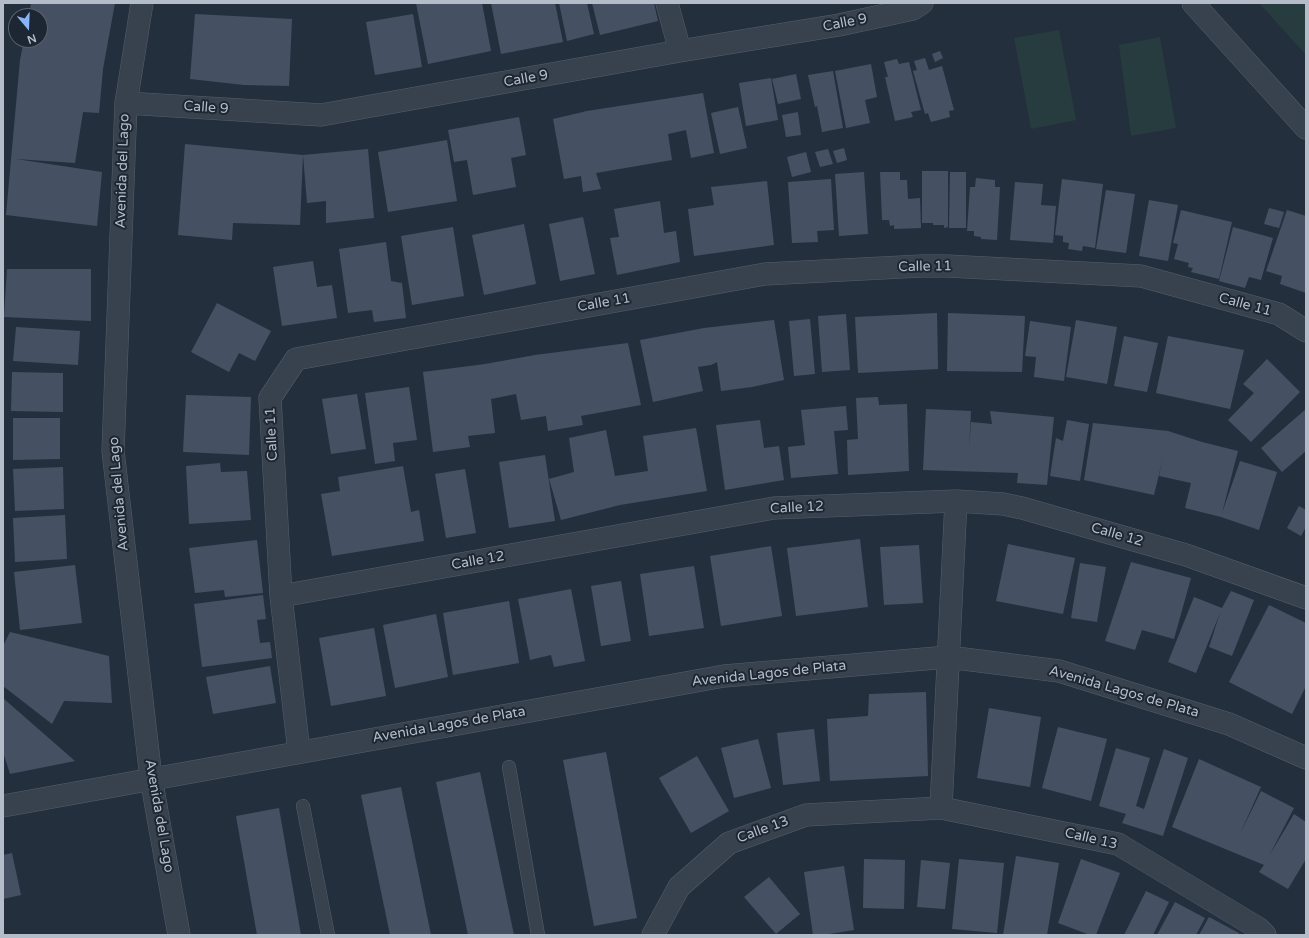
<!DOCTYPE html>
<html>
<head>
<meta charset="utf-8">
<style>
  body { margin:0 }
  #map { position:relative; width:1309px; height:938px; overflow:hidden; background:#242f3e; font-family:"Varela Round",sans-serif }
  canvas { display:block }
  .frame { position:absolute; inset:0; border:4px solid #b4bcc9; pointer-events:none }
  .north { position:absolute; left:8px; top:8px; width:40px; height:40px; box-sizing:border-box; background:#1d2633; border:1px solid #59626f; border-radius:50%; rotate:161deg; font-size:11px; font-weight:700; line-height:16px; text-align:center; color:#b4bcc9 }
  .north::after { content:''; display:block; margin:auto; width:14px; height:18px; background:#8ab4f8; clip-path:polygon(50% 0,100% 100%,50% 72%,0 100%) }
</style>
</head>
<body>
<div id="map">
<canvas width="1309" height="938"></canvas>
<div class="frame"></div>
<div class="north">N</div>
</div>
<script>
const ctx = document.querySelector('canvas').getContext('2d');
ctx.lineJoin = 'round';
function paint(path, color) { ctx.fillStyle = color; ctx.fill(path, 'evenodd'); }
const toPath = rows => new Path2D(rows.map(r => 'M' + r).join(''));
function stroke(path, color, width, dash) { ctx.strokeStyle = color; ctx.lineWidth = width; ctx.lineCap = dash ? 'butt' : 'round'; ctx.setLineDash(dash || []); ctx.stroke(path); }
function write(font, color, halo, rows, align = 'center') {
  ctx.font = font + ' "Varela Round",sans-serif'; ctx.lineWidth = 4; ctx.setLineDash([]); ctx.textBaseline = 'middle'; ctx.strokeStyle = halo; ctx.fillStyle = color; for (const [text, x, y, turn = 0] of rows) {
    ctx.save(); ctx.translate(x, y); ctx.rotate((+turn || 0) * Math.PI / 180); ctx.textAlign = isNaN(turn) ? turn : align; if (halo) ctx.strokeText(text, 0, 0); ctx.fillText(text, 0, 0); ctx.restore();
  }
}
paint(toPath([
  [1259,3,1306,3,1306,55],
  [1059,30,1076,120,1031,129,1014,38],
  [1160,37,1176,128,1131,136,1119,45]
]), '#263c3f');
paint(toPath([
  [31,3,115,3,103,69,99,113,83,112,75,163,16,159,102,172,97,226,6,215,20,60,24,40,40,40,40,16,29,16],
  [416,3,482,3,491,51,428,64],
  [491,3,555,3,563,42,501,54],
  [559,3,587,3,594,34,567,41],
  [592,3,654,3,658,21,600,35],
  [195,14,292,19,289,86,244,85,190,79],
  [413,14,422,67,375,75,366,22],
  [940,51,943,58,935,62,932,54],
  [925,58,929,70,942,66,954,110,949,111,950,117,931,122,928,113,925,114,913,71,917,70,914,61],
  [897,59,899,64,909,62,921,110,911,112,913,117,895,121,885,77,888,77,884,62],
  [871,64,877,97,865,100,870,123,846,128,835,71],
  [833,71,843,128,822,132,817,106,815,107,808,75],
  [796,74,801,99,778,104,772,79],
  [771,78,778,120,746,126,739,83],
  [703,93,714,153,691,158,686,130,668,134,672,160,596,173,601,189,583,192,581,176,564,179,553,119,587,111],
  [738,107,747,148,720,154,711,113],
  [798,112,801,135,786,137,782,115],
  [519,117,526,155,511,158,516,187,473,195,467,160,454,162,448,130],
  [447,140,457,201,388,212,378,152],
  [185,144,303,155,368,149,374,218,326,223,326,201,307,203,303,155,300,225,233,223,232,240,178,235],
  [844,148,847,160,837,163,833,151],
  [828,149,833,164,820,167,815,152],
  [806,152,811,172,792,177,787,157],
  [922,171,948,171,948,227,944,228,944,225,933,225,933,223,922,223],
  [864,172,868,234,839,236,835,174],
  [880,172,900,172,900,180,907,180,908,199,920,198,921,228,894,229,894,225,890,226,889,220,882,220],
  [950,172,966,172,966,228,949,228],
  [976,178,995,180,995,187,1000,187,997,240,981,239,981,237,974,236,974,231,967,231,970,187,975,187],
  [831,179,834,230,817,231,818,242,792,243,788,182],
  [1062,179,1103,184,1095,248,1083,246,1082,251,1068,249,1069,243,1063,242,1063,236,1055,235],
  [767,181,774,245,694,256,688,209,714,205,711,187],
  [1015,182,1043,184,1041,205,1056,206,1053,243,1010,240],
  [1106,190,1135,194,1126,253,1096,249],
  [1149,200,1178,205,1168,261,1139,256],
  [660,201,664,233,676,231,680,262,617,275,610,238,619,237,614,209],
  [1269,208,1284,212,1279,228,1264,224],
  [1181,210,1232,222,1219,279,1191,272,1193,268,1188,267,1189,263,1174,259,1178,244,1173,243],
  [1287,210,1306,216,1306,293,1280,284,1282,276,1266,271],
  [583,217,595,274,560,281,549,224],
  [524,224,536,284,484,295,472,235],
  [453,227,464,296,412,305,401,236],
  [1233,227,1273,238,1261,280,1249,277,1245,288,1219,281],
  [386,242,391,281,402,283,406,318,374,322,372,310,348,313,339,249],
  [313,261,317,287,332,285,337,318,282,326,273,267],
  [7,269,91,269,91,321,4,317],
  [217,303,271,331,255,361,239,353,229,372,191,352],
  [937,313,938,369,858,373,855,317],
  [948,313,1025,316,1022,372,947,371],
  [846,314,850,370,822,372,818,316],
  [810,319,815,374,794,376,789,321],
  [774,320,784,380,752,387,721,391,717,362,711,365,698,367,703,391,653,402,640,340,704,328],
  [1076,320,1117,327,1107,384,1066,377],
  [1030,321,1071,327,1064,381,1034,377,1036,357,1025,356],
  [16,327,80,331,78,365,13,361],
  [1124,336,1158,343,1147,392,1114,386],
  [1168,336,1244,350,1230,409,1156,393],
  [628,343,641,405,581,416,583,425,548,431,546,416,521,420,516,394,491,399,495,433,468,436,470,447,433,452,423,372,485,364,535,355],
  [1267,359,1300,392,1251,442,1228,420,1254,393,1243,384],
  [12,372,63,373,63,412,11,411],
  [409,387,417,440,393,443,395,461,375,464,365,393],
  [357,394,366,449,331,454,322,399],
  [186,395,251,397,249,455,183,452],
  [878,397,879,405,907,404,909,471,848,475,847,440,858,439,856,398],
  [846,406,848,430,834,431,838,474,791,478,788,447,805,445,801,410],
  [926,409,971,411,969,449,971,422,992,424,990,411,1054,417,1047,485,1017,483,1018,473,923,470],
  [1306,409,1306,451,1282,472,1261,448],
  [13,418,60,418,60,459,13,460],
  [760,420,764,448,779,446,784,480,725,490,716,425],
  [1067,420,1089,424,1080,481,1050,476,1056,438,1063,441],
  [1093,423,1168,431,1202,442,1238,451,1222,513,1240,461,1277,472,1259,530,1221,517,1185,508,1191,483,1159,476,1163,458,1154,495,1084,480],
  [696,428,707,491,620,505,561,520,549,479,574,472,569,438,606,430,615,476,648,471,643,436],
  [545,455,555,521,509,528,499,462],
  [220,463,221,472,247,471,251,520,189,524,186,466],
  [403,466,411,512,419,510,424,541,332,556,321,494,340,491,338,477],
  [63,467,64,509,15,511,13,469],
  [465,469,476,533,446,538,435,474],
  [1299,506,1306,510,1306,527,1301,536,1287,528],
  [65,515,67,559,15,562,13,518],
  [860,539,868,607,796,616,787,548],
  [257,540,263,593,225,597,224,590,195,593,189,548],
  [1008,544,1075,558,1063,614,996,601],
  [919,545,923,603,884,605,880,547],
  [771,546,782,616,721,626,710,556],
  [1131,562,1191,578,1174,639,1142,630,1135,650,1105,641],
  [1080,563,1106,567,1097,622,1071,618],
  [75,565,82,623,20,630,14,572],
  [694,566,704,628,649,636,640,574],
  [621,581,631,641,601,646,591,586],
  [571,589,585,661,554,667,551,655,530,660,518,599],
  [1231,591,1254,600,1232,656,1209,647,1220,613,1196,673,1168,662,1194,597,1222,608],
  [263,595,266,619,257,620,260,643,270,642,272,658,202,667,194,604],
  [509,601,519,663,453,675,443,613],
  [1269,605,1306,623,1306,686,1292,714,1229,682],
  [436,614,448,677,395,688,383,625],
  [374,628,386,696,331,706,319,638],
  [10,632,109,656,112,703,64,701,52,724,3,686,3,646],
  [270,666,276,703,213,714,206,677],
  [926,692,928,776,830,781,827,719,868,716,869,694],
  [3,698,75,761,10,774,3,752],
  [989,708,1041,717,1030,787,977,778],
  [1058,727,1107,739,1091,801,1042,788],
  [814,729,820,781,783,785,777,733],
  [758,739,771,788,734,798,721,748],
  [1116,748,1150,758,1136,806,1144,809,1164,749,1188,758,1163,836,1122,823,1126,814,1099,806],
  [606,752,637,918,594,926,563,760],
  [697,756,729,811,691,833,659,778],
  [1199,759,1261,787,1240,834,1261,791,1294,808,1269,856,1294,814,1306,822,1306,859,1288,889,1259,872,1264,865,1172,827],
  [480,772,514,935,468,935,436,782],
  [401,787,431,935,390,935,361,795],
  [279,808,301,935,257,935,236,816],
  [12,853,21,895,3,899,3,855],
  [1016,856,1059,863,1047,935,1003,935],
  [864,859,905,860,904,909,863,908],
  [959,859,1004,863,997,933,952,929],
  [1081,859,1120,873,1096,935,1090,935,1058,923],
  [921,860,950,863,945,909,917,907],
  [844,866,854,930,823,935,813,935,804,872],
  [769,877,800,914,776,934,744,897],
  [1146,891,1169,902,1153,935,1124,935],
  [1175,902,1205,918,1196,935,1157,935],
  [1209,917,1239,933,1238,935,1199,935]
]), '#455162');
const service = toPath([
  [509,767,538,935],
  [303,806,328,935]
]);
const minor = toPath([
  [142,3,126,103,113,451,151,778,179,935],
  [667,3,680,51],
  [1193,3,1306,128],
  [126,103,321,115,680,51,839,25,913,9,922,3],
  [281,596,774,508,956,501,1003,504,1022,508,1186,555,1306,598],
  [299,752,281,596,270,398,296,359,765,274,921,266,947,266,1141,276,1279,314,1306,331],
  [3,806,724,676,948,657,1059,671,1229,724,1306,758],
  [941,808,956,501],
  [653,935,679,887,729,843,806,815,941,808,1118,844,1258,928,1265,935]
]);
stroke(service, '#565f6c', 14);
stroke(minor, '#565f6c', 23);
stroke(service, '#38414e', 13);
stroke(minor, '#38414e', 22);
write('14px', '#b4bcc9', '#1d2633', [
  ["Calle 9",845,23,-11],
  ["Calle 9",526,79,-10],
  ["Calle 9",206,108,4],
  ["Avenida del Lago",123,171,-88],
  ["Calle 11",925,267,-1],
  ["Calle 11",604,303,-10],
  ["Calle 11",1245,305,15],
  ["Calle 11",272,434,-93],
  ["Avenida del Lago",119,494,-95],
  ["Calle 12",797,508,-3],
  ["Calle 12",1117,535,16],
  ["Calle 12",478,561,-10],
  ["Avenida Lagos de Plata",769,674,-6],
  ["Avenida Lagos de Plata",1124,692,16],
  ["Avenida Lagos de Plata",449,725,-10],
  ["Avenida del Lago",159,816,80],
  ["Calle 13",763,830,-20],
  ["Calle 13",1091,839,13]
]);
</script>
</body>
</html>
